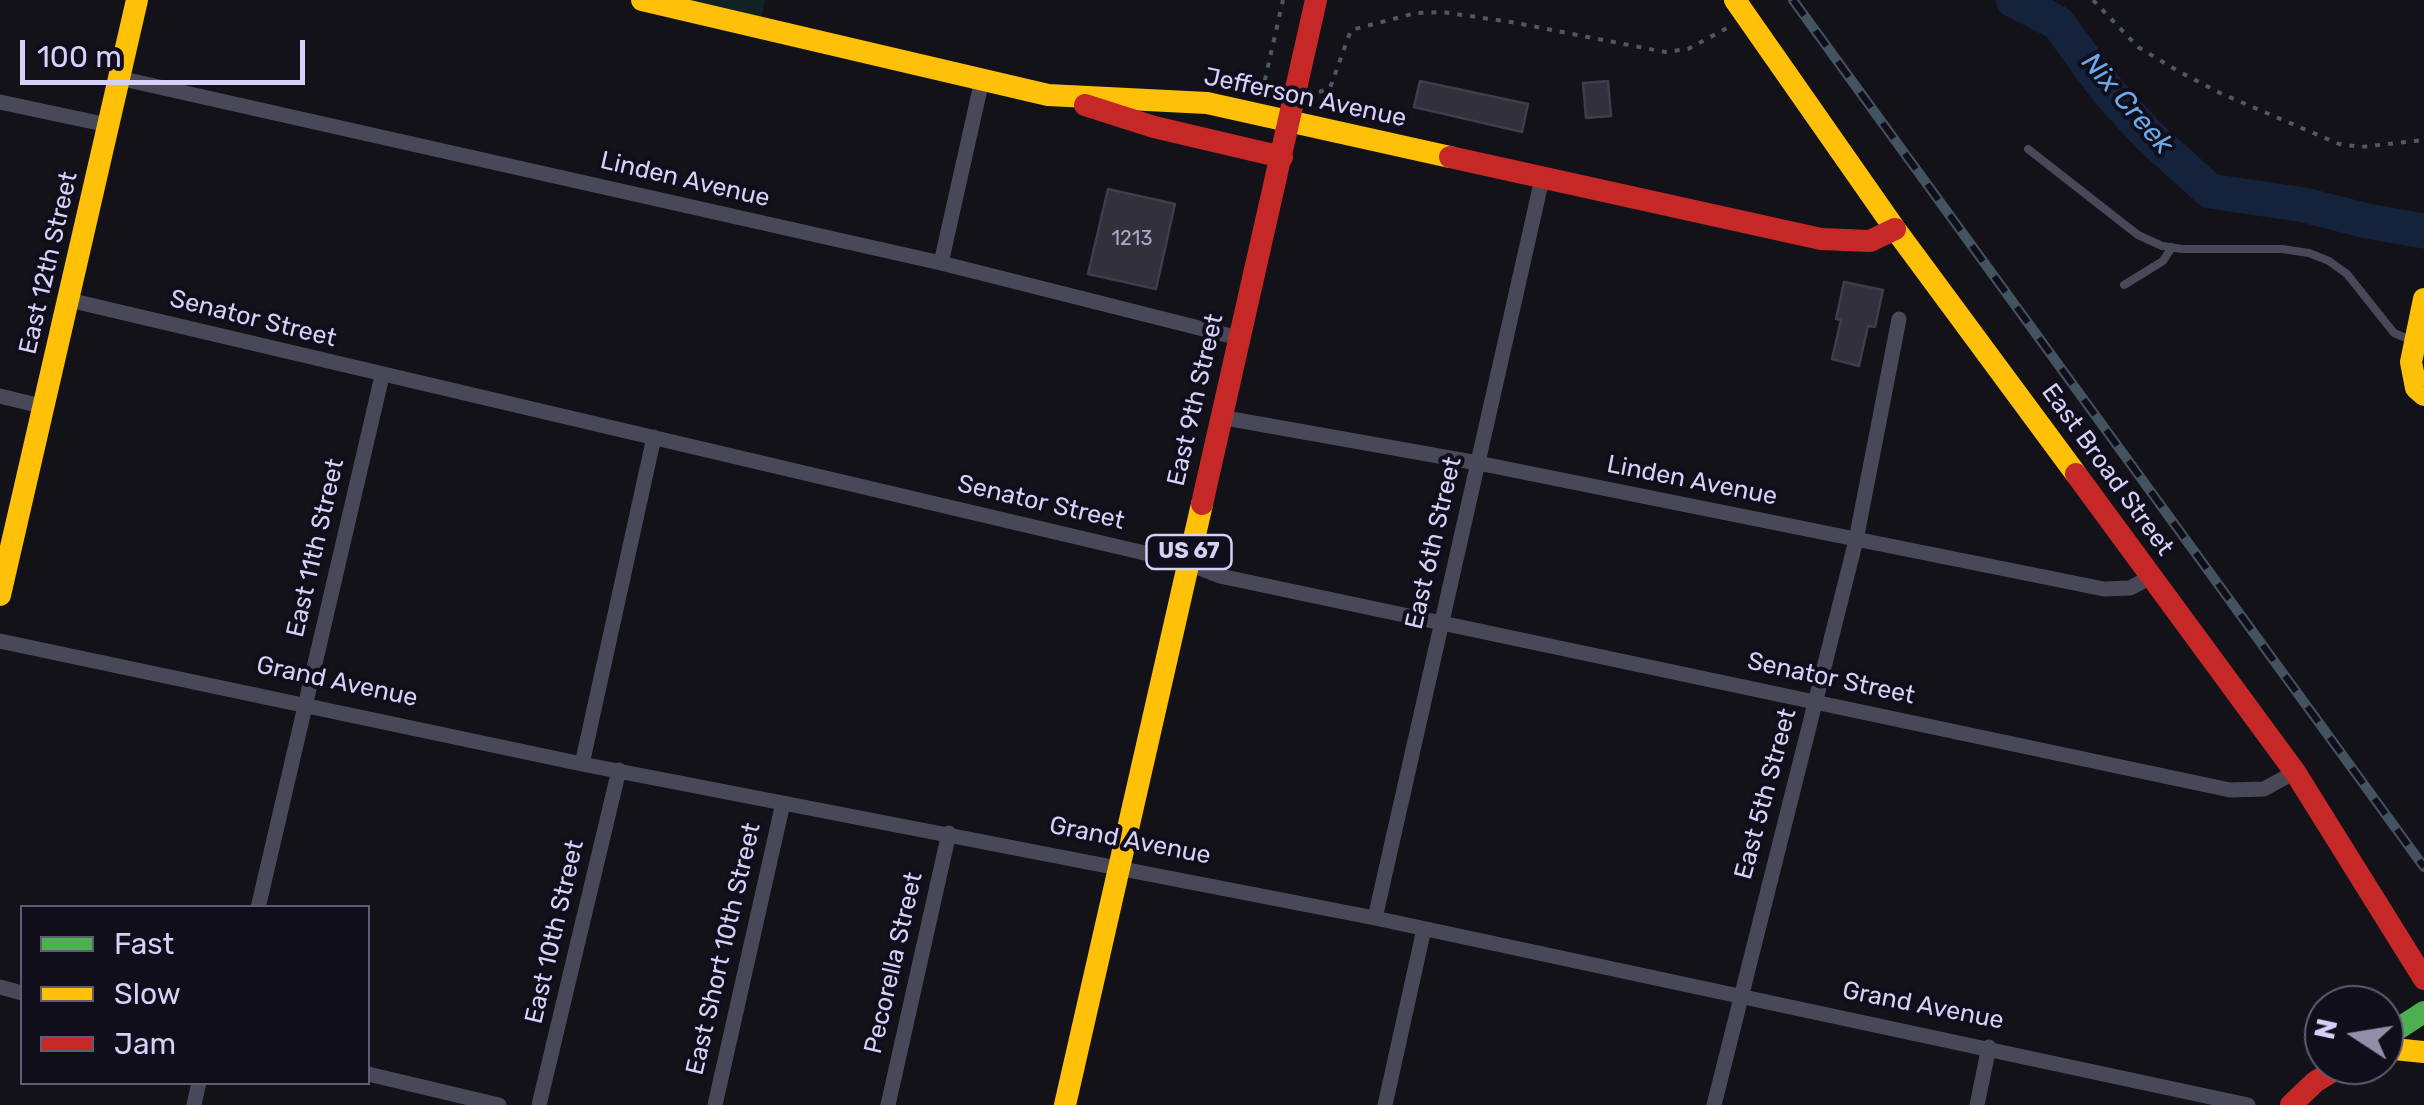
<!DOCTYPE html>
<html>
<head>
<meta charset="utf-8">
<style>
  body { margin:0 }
  #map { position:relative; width:2424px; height:1105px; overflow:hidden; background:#131218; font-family:Rubik,sans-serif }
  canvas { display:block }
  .legend { position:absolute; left:20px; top:905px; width:350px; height:180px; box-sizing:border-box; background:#110e1c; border:2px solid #605c74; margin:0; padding:12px 18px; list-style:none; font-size:30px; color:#d7d0f8 }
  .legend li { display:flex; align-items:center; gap:20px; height:50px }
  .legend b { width:50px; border:2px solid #605c74 }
  .north { position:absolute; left:2304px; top:985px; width:100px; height:100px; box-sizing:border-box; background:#110e1c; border:2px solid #605c74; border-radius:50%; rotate:282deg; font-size:28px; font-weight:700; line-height:40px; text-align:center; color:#d7d0f8 }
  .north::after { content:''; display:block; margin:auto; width:35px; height:45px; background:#928eaa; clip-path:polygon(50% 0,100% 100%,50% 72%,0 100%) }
  .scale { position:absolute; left:20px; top:40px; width:285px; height:45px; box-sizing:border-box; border:5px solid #d7d0f8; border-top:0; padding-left:12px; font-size:30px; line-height:35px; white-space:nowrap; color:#d7d0f8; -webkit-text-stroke:8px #110e1c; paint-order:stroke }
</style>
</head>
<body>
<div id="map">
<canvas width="2424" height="1105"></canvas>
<ul class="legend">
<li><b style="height:12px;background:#4caf50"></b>Fast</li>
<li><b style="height:12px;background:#ffc107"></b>Slow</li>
<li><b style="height:12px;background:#c62828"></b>Jam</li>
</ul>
<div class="north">N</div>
<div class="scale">100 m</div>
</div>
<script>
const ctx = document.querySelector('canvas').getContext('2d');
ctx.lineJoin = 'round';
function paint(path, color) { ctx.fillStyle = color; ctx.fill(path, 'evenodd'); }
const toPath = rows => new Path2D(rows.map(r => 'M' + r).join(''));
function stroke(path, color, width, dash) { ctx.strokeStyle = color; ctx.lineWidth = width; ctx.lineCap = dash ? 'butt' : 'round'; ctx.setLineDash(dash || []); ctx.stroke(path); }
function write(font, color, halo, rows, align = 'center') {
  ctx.font = font + ' Rubik,sans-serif'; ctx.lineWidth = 8; ctx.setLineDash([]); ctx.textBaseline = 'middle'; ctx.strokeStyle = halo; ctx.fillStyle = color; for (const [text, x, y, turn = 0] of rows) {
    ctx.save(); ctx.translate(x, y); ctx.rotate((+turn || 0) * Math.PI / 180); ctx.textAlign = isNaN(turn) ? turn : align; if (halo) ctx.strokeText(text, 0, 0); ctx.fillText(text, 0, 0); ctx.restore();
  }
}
paint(toPath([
  [690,0,765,0,761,19]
]), '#122223');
stroke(toPath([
  [2013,0,2058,23,2107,90,2148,135,2210,191,2304,205,2367,221,2424,231]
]), '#15223c', 35);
const building = toPath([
  [1420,81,1528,104,1522,132,1414,107,1420,81],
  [1608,81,1611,116,1586,118,1583,83,1608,81],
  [1108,189,1175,204,1156,289,1088,274,1108,189],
  [1844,282,1883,290,1875,327,1868,326,1859,366,1832,359,1841,320,1836,319,1844,282]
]);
paint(building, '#31303b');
stroke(building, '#403c4c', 2.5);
stroke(toPath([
  [2093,0,2138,47,2178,71,2220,93,2339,144,2361,147,2424,140],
  [1319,92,1330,88,1351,30,1416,13,1442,12,1511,22,1665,52,1688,49,1727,28],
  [1262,93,1283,0]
]), '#4d5862', 4, [5, 8]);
stroke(toPath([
  [2028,149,2138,235,2162,246,2182,249,2282,249,2309,253,2329,261,2347,274,2394,333,2411,340],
  [2124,285,2163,261,2172,247]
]), '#494859', 8);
stroke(toPath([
  [119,78,941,263,1239,338],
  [0,102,108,125],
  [941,263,982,80],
  [69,300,1187,563,1220,576,2230,790,2264,789,2295,772],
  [0,396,45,407],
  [1220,417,1478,463,2104,589,2130,588,2151,577],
  [0,641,582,764,1375,918,2248,1105],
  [582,764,654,437],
  [258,908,382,376],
  [1375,918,1542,179],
  [0,987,22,993],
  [368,1074,499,1105],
  [194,1105,199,1082],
  [539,1105,619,770],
  [715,1105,783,803],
  [888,1105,949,833],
  [1385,1105,1424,929],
  [1714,1105,1856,540,1899,319],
  [1977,1105,1989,1047]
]), '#494859', 15);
stroke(toPath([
  [2384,1038,2424,1012]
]), '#4caf50', 22);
stroke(toPath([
  [642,0,1048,95,1207,103,1450,157],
  [1735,0,1895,229,2076,474],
  [2424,299,2411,362,2416,388,2424,395],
  [0,595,137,0],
  [2384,1048,2424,1052],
  [1065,1105,1202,504]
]), '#ffc107', 22);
stroke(toPath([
  [1085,105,1154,127,1282,157],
  [1450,157,1821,239,1870,241,1895,229],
  [2076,474,2295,772,2424,979],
  [1202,504,1316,0],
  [2291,1105,2315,1082,2342,1065]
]), '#c62828', 22);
const rail = toPath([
  [1793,0,2424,867]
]);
stroke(rail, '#43535f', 10);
stroke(rail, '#110e1c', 6, [19]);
write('20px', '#aea8c9', null, [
  ["1213",1132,239]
]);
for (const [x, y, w] of [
  [1189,552,85]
]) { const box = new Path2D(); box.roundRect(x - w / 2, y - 17, w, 34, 8); ctx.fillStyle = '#110e1c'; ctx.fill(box); stroke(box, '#d7d0f8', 2.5); }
write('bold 22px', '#d7d0f8', null, [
  ["US 67",1189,552]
]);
write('25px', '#d7d0f8', '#110e1c', [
  ["Jefferson Avenue",1305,98,12],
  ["Linden Avenue",685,180,13],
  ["East 12th Street",49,263,-77],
  ["Senator Street",253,319,14],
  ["East 9th Street",1196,400,-77],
  ["East Broad Street",2107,470,54],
  ["Linden Avenue",1692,481,11],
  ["Senator Street",1041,503,13],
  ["East 6th Street",1434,543,-77],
  ["East 11th Street",316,548,-77],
  ["Senator Street",1831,679,12],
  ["Grand Avenue",337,682,12],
  ["East 5th Street",1766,794,-75],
  ["Grand Avenue",1130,841,11],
  ["East 10th Street",555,932,-77],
  ["East Short 10th Street",724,949,-77],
  ["Pecorella Street",894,963,-77],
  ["Grand Avenue",1923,1006,11]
]);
write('italic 28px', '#6cabea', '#110e1c', [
  ["Nix Creek",2127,104,49]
]);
</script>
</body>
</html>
